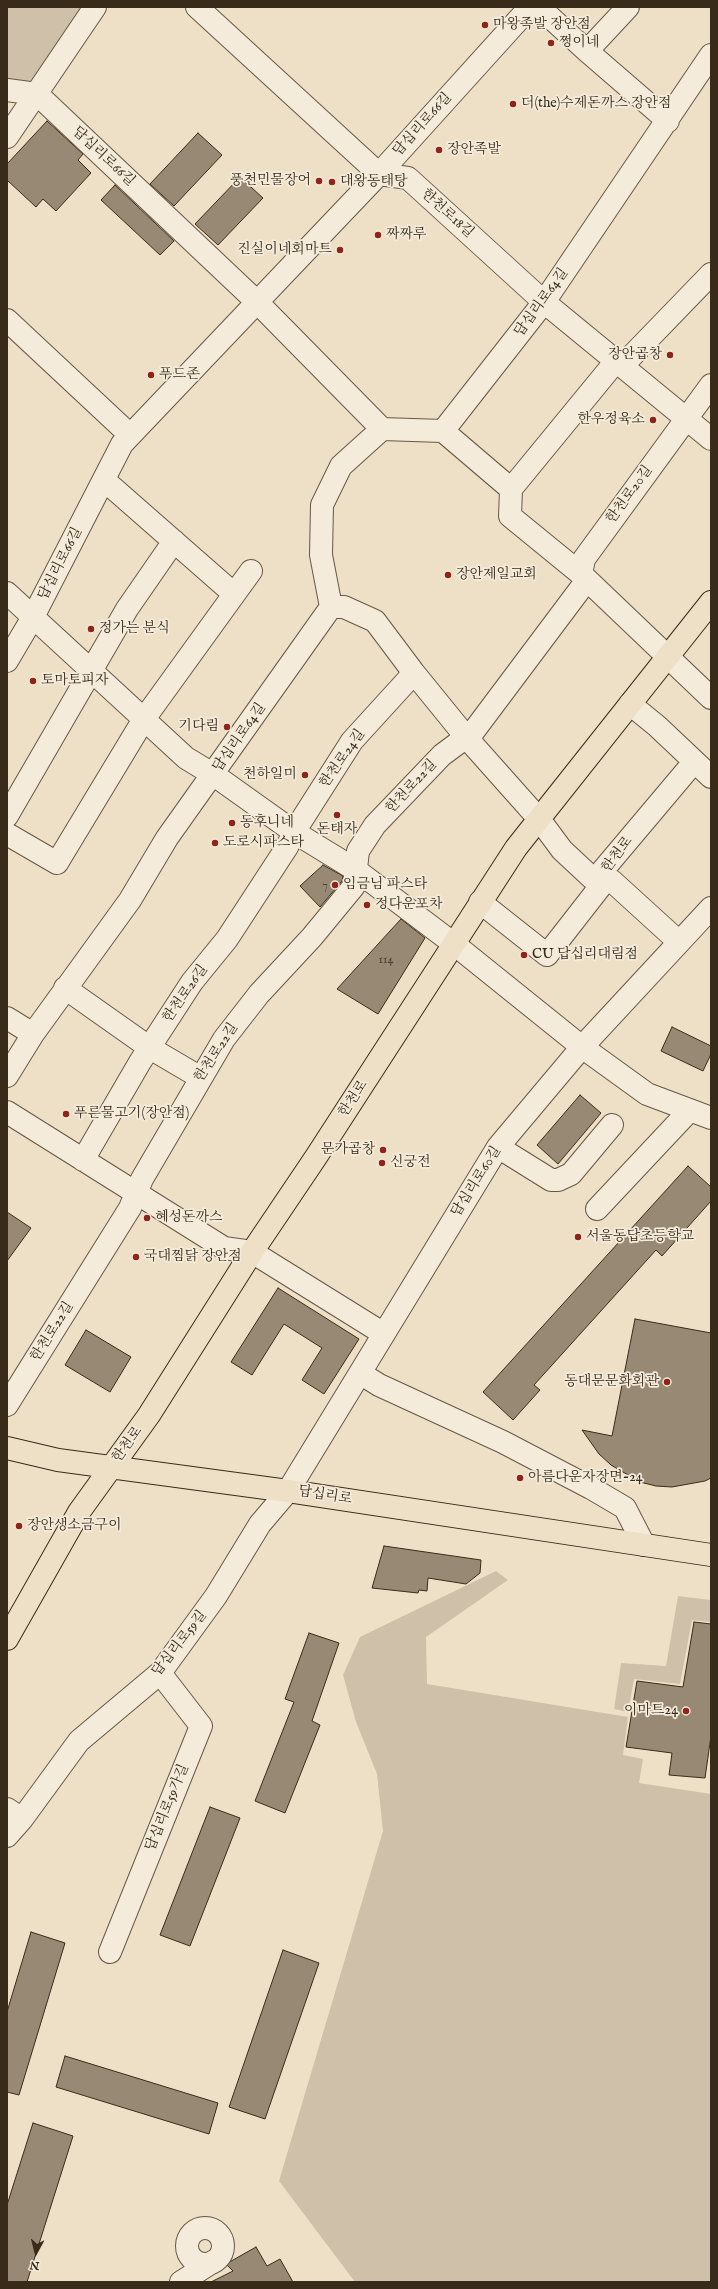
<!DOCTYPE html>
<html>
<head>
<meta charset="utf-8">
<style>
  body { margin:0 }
  #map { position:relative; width:718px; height:2289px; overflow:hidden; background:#eee0c6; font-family:"IM FELL English",serif }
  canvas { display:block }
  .frame { position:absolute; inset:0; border:8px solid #392b1a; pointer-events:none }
  .north { position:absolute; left:16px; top:2233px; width:40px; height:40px; -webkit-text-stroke:3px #f4ebda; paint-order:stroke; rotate:187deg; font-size:11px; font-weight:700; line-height:16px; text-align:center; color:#392b1a }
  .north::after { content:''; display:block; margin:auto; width:14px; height:18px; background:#392b1a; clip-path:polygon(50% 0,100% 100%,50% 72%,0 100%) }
</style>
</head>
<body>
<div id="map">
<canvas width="718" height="2289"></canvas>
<div class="frame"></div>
<div class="north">N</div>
</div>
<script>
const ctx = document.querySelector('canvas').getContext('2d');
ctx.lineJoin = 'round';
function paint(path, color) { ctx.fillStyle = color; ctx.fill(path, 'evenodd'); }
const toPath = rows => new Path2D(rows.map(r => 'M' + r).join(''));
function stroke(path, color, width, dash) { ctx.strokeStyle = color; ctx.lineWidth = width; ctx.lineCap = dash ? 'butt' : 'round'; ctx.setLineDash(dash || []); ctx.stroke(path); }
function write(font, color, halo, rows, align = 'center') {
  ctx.font = font + ' "IM FELL English","Noto Serif KR",serif'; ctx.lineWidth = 3.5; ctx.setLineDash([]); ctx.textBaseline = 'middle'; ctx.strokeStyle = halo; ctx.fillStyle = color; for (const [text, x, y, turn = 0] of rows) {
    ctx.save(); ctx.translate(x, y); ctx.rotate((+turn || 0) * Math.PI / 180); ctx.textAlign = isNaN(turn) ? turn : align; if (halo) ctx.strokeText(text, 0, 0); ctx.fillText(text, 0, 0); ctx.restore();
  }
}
paint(toPath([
  [7,7,87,7,34,87,7,82],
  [496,1571,508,1580,426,1637,427,1684,628,1717,623,1755,643,1759,639,1783,711,1794,711,2282,355,2282,279,2181,383,1831,377,1774,356,1722,343,1675,360,1637],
  [678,1596,711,1600,711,1622,692,1620,680,1684,634,1679,628,1712,614,1709,621,1663,666,1666]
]), '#cfc1a9');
const building = toPath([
  [47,121,83,154,78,160,91,173,56,211,43,199,36,207,7,180,7,164,47,121],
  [198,133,222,155,174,206,150,184,198,133],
  [240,177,263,198,218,245,195,224,240,177],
  [115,185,174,241,160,255,101,200,115,185],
  [323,865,343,876,342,881,320,907,300,886,323,865],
  [401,919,425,938,378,1014,337,989,401,919],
  [672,1027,711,1046,711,1054,703,1071,661,1051,672,1027],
  [580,1095,601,1113,558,1164,537,1145,580,1095],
  [688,1166,711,1187,711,1201,662,1256,656,1250,534,1385,540,1390,513,1420,483,1392,688,1166],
  [7,1212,31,1228,7,1261,7,1212],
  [278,1288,359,1339,324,1394,302,1380,322,1348,284,1324,252,1375,231,1362,278,1288],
  [635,1319,711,1333,711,1478,705,1481,672,1487,656,1486,640,1482,611,1465,599,1454,582,1430,612,1436,635,1319],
  [86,1330,131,1357,110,1392,65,1365,86,1330],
  [384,1546,481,1560,480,1573,466,1584,428,1578,427,1591,419,1590,418,1593,372,1588,384,1546],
  [694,1622,711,1624,711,1736,705,1778,669,1775,672,1753,626,1747,637,1681,683,1687,694,1622],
  [309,1633,339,1643,312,1721,320,1725,285,1813,255,1801,294,1702,285,1699,309,1633],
  [210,1807,240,1818,190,1946,160,1935,210,1807],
  [31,1932,65,1943,19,2095,7,2092,7,2012,31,1932],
  [283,1950,319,1963,265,2119,229,2107,283,1950],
  [65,2056,218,2103,209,2134,56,2087,65,2056],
  [33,2123,73,2136,27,2282,7,2282,7,2205,33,2123],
  [256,2247,267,2266,280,2259,293,2282,211,2282,233,2271,226,2264,256,2247]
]);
paint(building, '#978973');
stroke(building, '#392b1a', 1);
const minor = toPath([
  [197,7,379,174,408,178,544,302,711,439],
  [539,7,587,51,668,121],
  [587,51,628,7],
  [7,90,37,94,257,302,382,429],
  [7,137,95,7],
  [7,320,130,435],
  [616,361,511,489,510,516,581,574,711,698],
  [622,366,711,274],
  [443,431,511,489],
  [104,480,234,594],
  [581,574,584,559,711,385],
  [7,593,186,758,214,775,294,832,356,870,454,944,582,1047,647,1094,711,1118],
  [331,607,344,607,375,621,414,673,466,737,539,819,562,850,592,878,612,881,679,942],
  [7,661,33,617,122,444,379,174,530,7],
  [630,704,657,726,711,777],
  [7,816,127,609,174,541],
  [7,834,57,863,144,719,251,571],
  [480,902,547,955,600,887,603,870,694,762],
  [65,988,150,1048,201,1078],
  [7,1018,33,1034],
  [7,1076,33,1034,130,900,167,838,331,607,321,555,322,505,341,466,382,429,443,431,544,302,711,55],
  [7,1112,224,1248,252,1252,384,1334],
  [498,1147,551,1180,558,1180,571,1174,612,1125],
  [83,1160,140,1062,192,982,227,939,287,847,294,832,352,741,414,673],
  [597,1209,690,1110],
  [360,1373,379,1385,503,1442,591,1488,625,1508,644,1545],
  [7,1405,130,1208,142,1179,224,1039,259,994,312,937,354,886,358,851,375,825,442,755,473,732,587,580],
  [7,1809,22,1819],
  [7,1836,22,1819,79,1741,160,1673,216,1596,260,1524,288,1491,498,1147,582,1047,711,908],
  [110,1952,201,1726,160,1673],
  '187 2246a18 18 0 1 1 36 0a18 18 0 1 1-36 0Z',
  [181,2282,214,2261]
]);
const major = toPath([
  [7,1448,58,1460,288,1491,711,1555],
  [7,1639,79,1512,149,1415,252,1252,316,1157,516,848,711,602]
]);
stroke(minor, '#665845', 24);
stroke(major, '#392b1a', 24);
stroke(minor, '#f4ebda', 22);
stroke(major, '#eee0c6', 22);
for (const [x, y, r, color] of [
  [485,25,4,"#8f2418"],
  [551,43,4,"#8f2418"],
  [513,104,4,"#8f2418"],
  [439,150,4,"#8f2418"],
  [319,181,4,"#8f2418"],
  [332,182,4,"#8f2418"],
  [378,235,4,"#8f2418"],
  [340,250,4,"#8f2418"],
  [670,355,4,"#8f2418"],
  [151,375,4,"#8f2418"],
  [653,420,4,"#8f2418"],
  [448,575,4,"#8f2418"],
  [91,629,4,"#8f2418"],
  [33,681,4,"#8f2418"],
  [227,727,4,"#8f2418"],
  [305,775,4,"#8f2418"],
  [337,815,4,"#8f2418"],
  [232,823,4,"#8f2418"],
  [215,843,4,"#8f2418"],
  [335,885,4,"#8f2418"],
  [367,905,4,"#8f2418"],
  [524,955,4,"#8f2418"],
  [66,1114,4,"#8f2418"],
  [383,1150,4,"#8f2418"],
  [382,1163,4,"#8f2418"],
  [147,1218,4,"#8f2418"],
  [578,1237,4,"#8f2418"],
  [136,1257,4,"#8f2418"],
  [667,1382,4,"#8f2418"],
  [520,1478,4,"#8f2418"],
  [19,1526,4,"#8f2418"],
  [686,1711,4,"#8f2418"]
]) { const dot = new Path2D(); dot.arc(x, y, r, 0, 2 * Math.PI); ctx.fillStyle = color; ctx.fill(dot); stroke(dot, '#f4ebda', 1.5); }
write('12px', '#504230', null, [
  ["7",325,887],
  ["114",386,961]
]);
write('14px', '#392b1a', '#f4ebda', [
  ["마왕족발 장안점",493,25],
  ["쩡이네",559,43],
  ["더(the)수제돈까스 장안점",521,104],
  ["장안족발",447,150],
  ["풍천민물장어",311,181,"right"],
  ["대왕동태탕",340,182],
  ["짜짜루",386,235],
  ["진실이네회마트",332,250,"right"],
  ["장안곱창",662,355,"right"],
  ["푸드존",159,375],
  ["한우정육소",645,420,"right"],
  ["장안제일교회",456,575],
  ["정가는 분식",99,629],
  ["토마토피자",41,681],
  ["기다림",219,727,"right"],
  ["천하일미",297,775,"right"],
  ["동후니네",240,823],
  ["돈태자",337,830,"center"],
  ["도로시파스타",223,843],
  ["임금님 파스타",343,885],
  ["정다운포차",375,905],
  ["CU 답십리대림점",532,955],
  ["푸른물고기(장안점)",74,1114],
  ["문가곱창",375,1150,"right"],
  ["신궁전",390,1163],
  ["혜성돈까스",155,1218],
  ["서울동답초등학교",586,1237],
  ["국대찜닭 장안점",144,1257],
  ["동대문문화회관",659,1382,"right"],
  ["아름다운자장면-24",528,1478],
  ["장안생소금구이",27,1526],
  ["이마트24",678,1711,"right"]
], 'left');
write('14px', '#392b1a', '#f4ebda', [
  ["답십리로66길",423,125,-48],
  ["답십리로66길",103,157,43],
  ["한천로18길",447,214,42],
  ["답십리로64길",542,303,-54],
  ["한천로20길",630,495,-54],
  ["답십리로66길",61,564,-63],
  ["답십리로64길",240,738,-55],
  ["한천로24길",343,759,-55],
  ["한천로22길",412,787,-47],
  ["한천로",618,855,-53],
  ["한천로26길",186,994,-55],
  ["한천로22길",217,1053,-57],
  ["한천로",354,1099,-57],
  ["답십리로60길",477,1182,-58],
  ["한천로22길",53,1332,-58],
  ["한천로",128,1445,-54],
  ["답십리로",325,1496,9],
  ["답십리로59길",180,1644,-52],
  ["답십리로59가길",168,1808,-68]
]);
</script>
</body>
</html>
